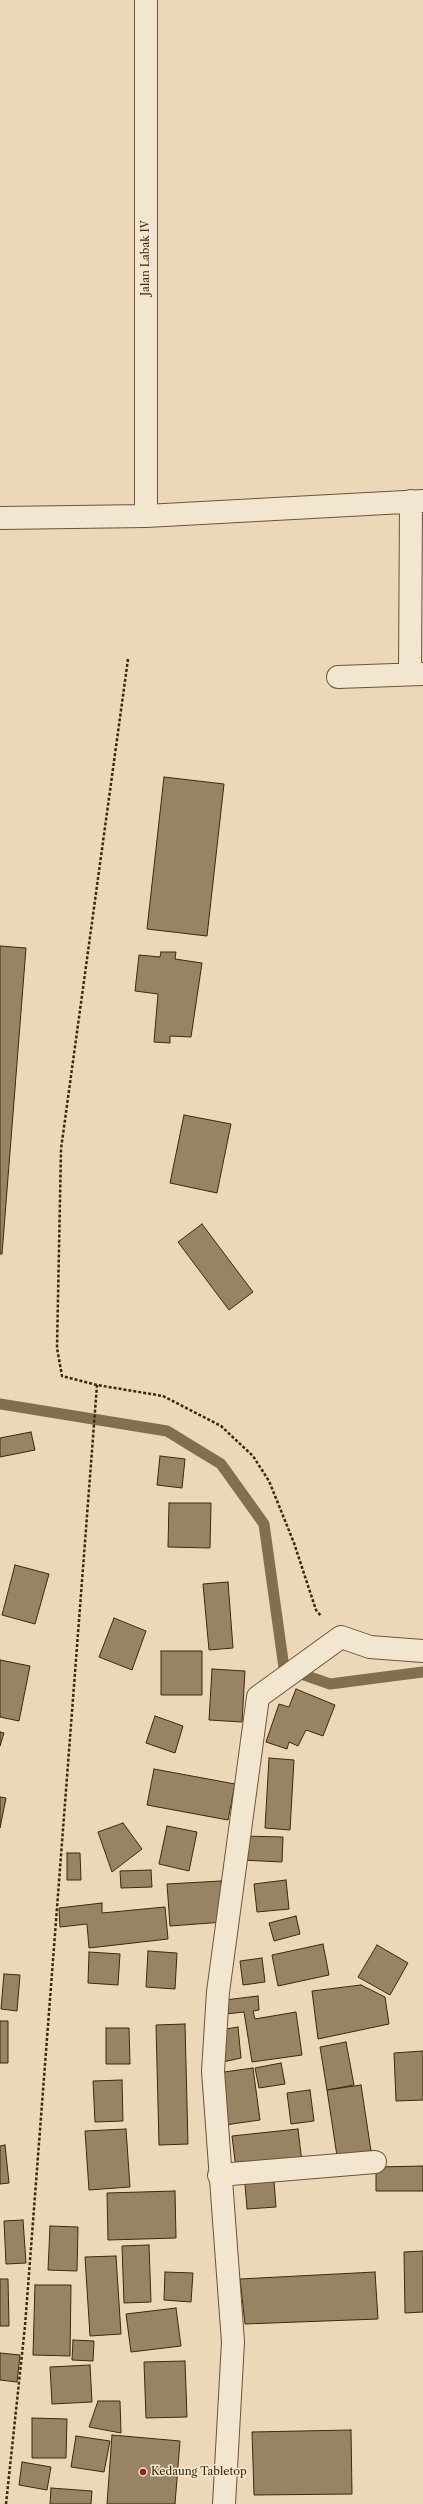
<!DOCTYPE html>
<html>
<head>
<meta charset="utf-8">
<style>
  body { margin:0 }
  canvas { display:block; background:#ecd8b8 }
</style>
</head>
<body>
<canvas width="423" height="2504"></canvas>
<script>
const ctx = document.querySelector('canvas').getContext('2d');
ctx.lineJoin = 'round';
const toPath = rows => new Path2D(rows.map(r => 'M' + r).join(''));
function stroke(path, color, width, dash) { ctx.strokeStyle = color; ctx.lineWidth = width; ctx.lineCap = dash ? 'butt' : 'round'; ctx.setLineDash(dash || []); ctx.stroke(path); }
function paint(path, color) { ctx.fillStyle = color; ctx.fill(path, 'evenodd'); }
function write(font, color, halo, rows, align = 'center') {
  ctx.font = font + ' "Libre Caslon Text",serif'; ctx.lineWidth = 3; ctx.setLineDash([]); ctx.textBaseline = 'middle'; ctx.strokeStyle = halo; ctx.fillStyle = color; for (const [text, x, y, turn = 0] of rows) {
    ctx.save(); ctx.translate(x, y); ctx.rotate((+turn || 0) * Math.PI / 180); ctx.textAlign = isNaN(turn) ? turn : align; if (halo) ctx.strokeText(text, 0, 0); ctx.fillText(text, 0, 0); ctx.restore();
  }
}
stroke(toPath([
  [0,1404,167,1431,221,1464,264,1524,284,1668,330,1684,423,1672]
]), '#836e4f', 11);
const building = toPath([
  [164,777,224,784,207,936,147,929,164,777],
  [0,946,26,948,2,1254,0,1254,0,946],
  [161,952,176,952,175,959,202,963,191,1037,170,1036,170,1043,154,1042,158,994,135,991,139,955,160,957,161,952],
  [184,1115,231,1124,217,1193,170,1183,184,1115],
  [202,1224,253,1292,229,1310,178,1242,202,1224],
  [31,1432,35,1450,0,1457,0,1438,31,1432],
  [160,1456,185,1459,182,1488,157,1485,160,1456],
  [169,1503,211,1503,210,1548,168,1547,169,1503],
  [15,1565,49,1574,35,1624,2,1615,15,1565],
  [228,1582,233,1648,209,1650,203,1584,228,1582],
  [114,1618,146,1631,132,1670,99,1657,114,1618],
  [161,1651,202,1651,202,1695,161,1695,161,1651],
  [0,1660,30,1666,19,1721,0,1717,0,1660],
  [212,1669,245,1671,242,1722,209,1720,212,1669],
  [296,1689,335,1705,323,1736,306,1730,298,1746,289,1742,287,1749,266,1742,279,1704,289,1707,296,1689],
  [155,1716,183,1726,175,1753,146,1743,155,1716],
  [0,1732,4,1733,0,1746,0,1732],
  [269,1758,294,1760,290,1830,265,1828,269,1758],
  [154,1769,235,1784,228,1820,147,1805,154,1769],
  [0,1797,6,1798,0,1828,0,1797],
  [123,1823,142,1849,112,1872,98,1832,123,1823],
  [167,1826,197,1832,189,1871,159,1864,167,1826],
  [242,1836,283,1837,282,1862,241,1860,242,1836],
  [67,1853,80,1853,81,1880,67,1880,67,1853],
  [151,1870,152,1887,121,1888,120,1871,151,1870],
  [286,1880,289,1909,257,1912,254,1884,286,1880],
  [221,1881,224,1922,170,1926,167,1884,221,1881],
  [102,1903,102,1913,165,1907,168,1939,89,1948,87,1924,60,1927,59,1908,102,1903],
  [296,1916,300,1934,274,1941,269,1923,296,1916],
  [323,1944,329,1975,278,1986,272,1955,323,1944],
  [377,1945,408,1963,390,1995,358,1977,377,1945],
  [148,1951,177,1953,175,1989,146,1987,148,1951],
  [89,1952,120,1954,118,1985,88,1983,89,1952],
  [262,1958,265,1982,243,1985,240,1961,262,1958],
  [4,1974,20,1975,17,2011,1,2009,4,1974],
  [361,1985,385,1997,389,2024,318,2039,312,1991,361,1985],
  [258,1996,259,2010,253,2011,255,2019,296,2012,302,2055,252,2062,244,2012,226,2014,225,2000,258,1996],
  [0,2021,8,2021,8,2063,0,2063,0,2021],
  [185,2024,188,2144,159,2145,156,2025,185,2024],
  [238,2027,241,2058,223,2062,226,2029,238,2027],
  [106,2028,129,2028,130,2064,106,2064,106,2028],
  [346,2042,354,2085,327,2090,320,2047,346,2042],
  [423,2051,423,2100,396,2101,394,2053,423,2051],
  [281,2063,285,2084,259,2088,255,2068,281,2063],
  [253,2068,260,2120,225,2125,217,2073,253,2068],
  [122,2080,123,2121,95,2122,93,2081,122,2080],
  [361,2085,371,2151,337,2156,327,2090,361,2085],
  [310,2090,314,2121,291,2124,287,2093,310,2090],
  [126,2129,130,2187,89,2190,85,2131,126,2129],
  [298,2129,302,2162,236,2169,232,2136,298,2129],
  [5,2145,9,2183,0,2184,0,2146,5,2145],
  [423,2166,423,2191,376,2191,376,2167,423,2166],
  [274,2181,276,2207,247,2209,245,2184,274,2181],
  [175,2191,176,2238,108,2240,107,2193,175,2191],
  [23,2220,26,2263,6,2264,4,2221,23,2220],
  [50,2226,78,2227,77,2271,48,2270,50,2226],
  [149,2245,151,2302,124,2303,122,2246,149,2245],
  [423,2251,423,2312,405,2313,404,2252,423,2251],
  [116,2256,121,2334,90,2336,85,2257,116,2256],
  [165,2272,193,2273,191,2302,164,2300,165,2272],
  [375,2272,378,2319,245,2324,240,2279,375,2272],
  [0,2279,8,2279,9,2326,0,2326,0,2279],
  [35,2285,71,2285,70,2356,33,2355,35,2285],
  [176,2308,181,2346,131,2352,126,2314,176,2308],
  [73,2340,94,2341,93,2361,72,2360,73,2340],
  [0,2353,20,2355,17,2382,0,2380,0,2353],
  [185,2361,187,2417,146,2418,144,2362,185,2361],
  [90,2365,92,2402,52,2404,50,2367,90,2365],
  [98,2401,120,2401,121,2433,89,2427,98,2401],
  [32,2418,67,2419,66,2458,32,2458,32,2418],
  [351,2430,352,2494,254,2495,252,2432,351,2430],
  [112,2435,180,2441,175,2504,107,2504,112,2435],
  [76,2436,110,2441,104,2472,71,2467,76,2436],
  [22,2462,51,2467,47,2490,19,2485,22,2462],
  [51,2488,92,2491,91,2504,50,2504,51,2488]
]);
paint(building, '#988464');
stroke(building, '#3e290a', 1);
const minor = toPath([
  [146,516,146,0],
  [0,518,146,516,423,501],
  [410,673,411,501],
  [338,677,423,674],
  [219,2175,375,2162],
  [224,2504,233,2342,213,2071,218,1992,258,1697,341,1637,370,1647,423,1651]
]);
stroke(minor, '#6a5536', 24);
stroke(toPath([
  [128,659,61,1149,57,1348,62,1376,97,1385,163,1396,221,1426,253,1456,269,1481,294,1543,316,1610,321,1616],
  [6,2504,25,2326,97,1385]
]), '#3e290a', 2.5, [3, 2]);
stroke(minor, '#f3e6d1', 22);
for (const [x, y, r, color] of [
  [143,2472,4,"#8f2418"]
]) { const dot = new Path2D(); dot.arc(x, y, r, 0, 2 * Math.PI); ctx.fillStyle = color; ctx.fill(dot); stroke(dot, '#f3e6d1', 1.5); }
write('11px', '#3e290a', '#f3e6d1', [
  ["Jalan Labak IV",146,258,-90]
]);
write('11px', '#3e290a', '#f3e6d1', [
  ["Kedaung Tabletop",151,2472]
], 'left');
</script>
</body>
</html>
